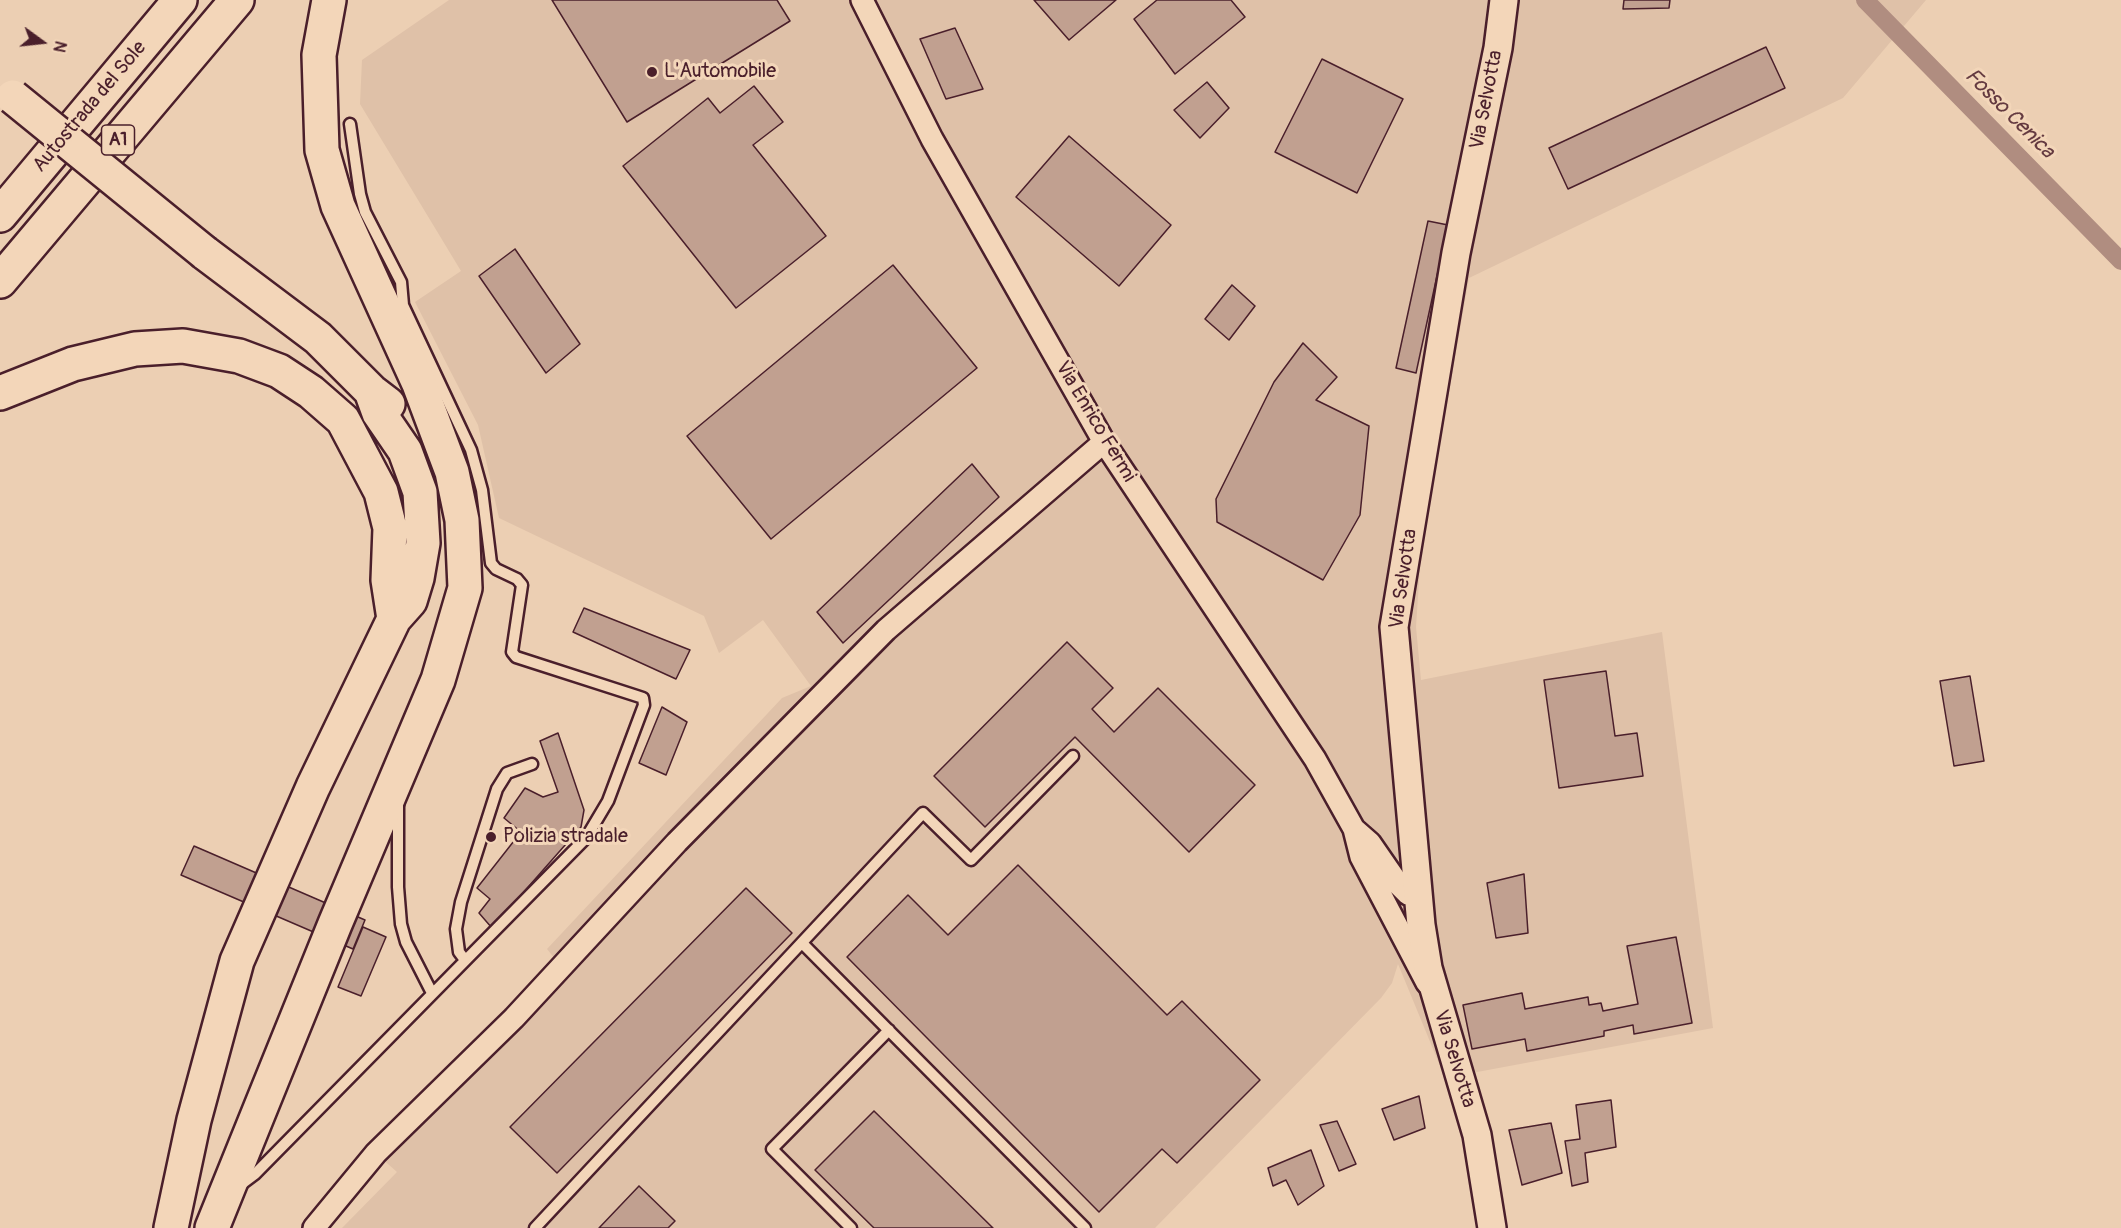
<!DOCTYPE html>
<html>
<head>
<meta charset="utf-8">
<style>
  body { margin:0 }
  #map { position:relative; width:2121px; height:1228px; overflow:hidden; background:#eccfb3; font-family:Pangolin,sans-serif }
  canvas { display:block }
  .north { position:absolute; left:12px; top:12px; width:60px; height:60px; -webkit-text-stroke:4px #f3d6b9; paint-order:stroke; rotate:105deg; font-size:16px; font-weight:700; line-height:24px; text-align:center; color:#4a1f2b }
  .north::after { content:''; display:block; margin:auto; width:21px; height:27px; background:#4a1f2b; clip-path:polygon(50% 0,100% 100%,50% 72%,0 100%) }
</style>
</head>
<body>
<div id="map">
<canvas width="2121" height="1228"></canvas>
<div class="north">N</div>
</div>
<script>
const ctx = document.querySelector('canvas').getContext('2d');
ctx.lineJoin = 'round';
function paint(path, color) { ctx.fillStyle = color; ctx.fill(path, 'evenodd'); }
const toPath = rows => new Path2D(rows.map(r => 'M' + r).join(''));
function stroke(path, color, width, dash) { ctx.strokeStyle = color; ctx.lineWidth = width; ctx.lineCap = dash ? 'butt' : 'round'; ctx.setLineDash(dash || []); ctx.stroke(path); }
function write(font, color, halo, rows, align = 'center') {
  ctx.font = font + ' Pangolin,sans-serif'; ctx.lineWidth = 6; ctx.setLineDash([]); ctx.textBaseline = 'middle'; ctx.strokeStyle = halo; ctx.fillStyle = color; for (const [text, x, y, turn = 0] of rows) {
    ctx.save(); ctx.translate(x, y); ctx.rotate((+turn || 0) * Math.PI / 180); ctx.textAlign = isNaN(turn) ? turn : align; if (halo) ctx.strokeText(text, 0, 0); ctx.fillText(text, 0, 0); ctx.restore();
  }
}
paint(toPath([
  [449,0,1926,0,1843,98,1469,278,1421,551,1416,627,1421,680,1662,632,1713,1028,1445,1078,1398,964,1392,983,1381,998,1155,1228,342,1228,397,1172,371,1149,555,959,547,949,782,698,811,686,763,620,719,653,704,616,499,518,478,425,415,302,461,271,360,104,362,60]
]), '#dfc1a8');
stroke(toPath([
  [1865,0,2121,261]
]), '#b08d80', 18);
const building = toPath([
  [552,0,777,0,790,21,627,122,552,0],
  [1034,0,1116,0,1069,40,1034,0],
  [1157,0,1231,0,1245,17,1175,74,1134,19,1157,0],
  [1624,0,1670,0,1669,8,1623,9,1624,0],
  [955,28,983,89,946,99,920,39,955,28],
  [1766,47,1785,88,1568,189,1549,148,1766,47],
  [1322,59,1403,99,1357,193,1275,152,1322,59],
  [1207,82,1229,108,1200,138,1174,110,1207,82],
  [754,86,783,122,753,145,826,236,736,308,623,166,708,98,720,113,754,86],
  [1069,136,1171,225,1119,286,1016,197,1069,136],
  [1428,221,1448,225,1416,373,1396,368,1428,221],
  [515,249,580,344,546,373,479,276,515,249],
  [893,265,977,368,771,539,687,436,893,265],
  [1232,285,1255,306,1229,340,1205,319,1232,285],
  [1303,343,1337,377,1316,400,1369,426,1360,515,1323,580,1217,522,1216,499,1274,382,1303,343],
  [972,464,999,497,843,643,817,612,972,464],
  [584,608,690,650,676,679,573,632,584,608],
  [1067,642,1113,688,1092,709,1114,732,1158,688,1255,785,1189,852,1075,737,985,827,934,776,1067,642],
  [1606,671,1615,736,1637,733,1643,776,1559,788,1544,680,1606,671],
  [1970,676,1984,761,1954,766,1940,681,1970,676],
  [662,707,687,722,666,775,639,763,662,707],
  [558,733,584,810,581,827,492,928,479,913,490,899,477,888,521,832,504,818,525,788,543,797,558,792,540,741,558,733],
  [194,846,365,920,353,949,181,875,194,846],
  [1018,865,1167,1015,1182,1001,1260,1080,1177,1163,1162,1149,1099,1212,847,957,908,895,948,935,1018,865],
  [1524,874,1528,933,1496,938,1487,883,1524,874],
  [746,888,792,933,557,1173,510,1127,746,888],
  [363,927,386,937,361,996,338,987,363,927],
  [1676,937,1692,1023,1634,1034,1633,1025,1604,1031,1604,1036,1527,1051,1525,1039,1472,1049,1463,1005,1522,993,1525,1009,1588,997,1589,1005,1601,1003,1603,1011,1638,1004,1627,946,1676,937],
  [1419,1096,1425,1128,1394,1140,1382,1109,1419,1096],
  [1611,1100,1616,1147,1585,1153,1588,1182,1572,1186,1565,1141,1580,1139,1576,1105,1611,1100],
  [874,1111,993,1228,874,1228,815,1170,874,1111],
  [1337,1121,1356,1164,1339,1171,1320,1125,1337,1121],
  [1551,1123,1562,1173,1522,1185,1509,1130,1551,1123],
  [1311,1150,1324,1186,1298,1205,1286,1180,1273,1186,1268,1168,1311,1150],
  [639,1186,675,1221,668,1228,599,1228,639,1186]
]);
paint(building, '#c1a090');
stroke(building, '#4a1f2b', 1.5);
const service = toPath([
  [398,803,398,887,401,924,406,942,432,993],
  [802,943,1085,1228],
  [465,960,459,952,456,929,461,902,497,789,507,773,532,764],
  [239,1186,255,1174,586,838,608,801,644,705,643,698,637,696,516,657,512,652,522,585,517,579,496,569,491,563,482,490,471,450,403,305,401,282,365,212,360,194,350,124],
  [535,1228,923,813,971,860,1073,756],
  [851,1228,772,1149,889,1030]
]);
const minor = toPath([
  [862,0,932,139,1104,442,1315,759,1354,829,1361,857,1427,983],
  [1354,829,1370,843,1399,885,1408,894,1418,894],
  [314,1228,376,1153,514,1018,677,842,886,630,1104,442]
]);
const tertiary = toPath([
  [1492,1228,1477,1135,1428,968,1421,925,1394,627,1456,253,1498,48,1504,0]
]);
const motorway = toPath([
  [0,215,180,0],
  [205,253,318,338,371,391,388,404],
  [0,281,237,0],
  [0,393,73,364,135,349,183,346,239,356,279,371,311,392,343,420,381,492,390,528,388,580,394,619],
  [171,1228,194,1120,237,961,313,787,394,619,410,601,417,578,423,543,420,492,405,451,379,413,371,391],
  [212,1228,335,924,438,680,465,588,462,520,452,472,419,384,338,206,322,150,319,55,329,0]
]);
stroke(service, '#4a1f2b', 15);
stroke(minor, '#4a1f2b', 26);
stroke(tertiary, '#4a1f2b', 32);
stroke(motorway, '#4a1f2b', 38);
stroke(service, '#f3d6b9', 10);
stroke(minor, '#f3d6b9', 21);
stroke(tertiary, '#f3d6b9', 27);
stroke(motorway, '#f3d6b9', 33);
const motorwayBridge = toPath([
  [13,97,205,253]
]);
stroke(motorwayBridge, '#4a1f2b', 38, []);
stroke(motorwayBridge, '#f3d6b9', 33);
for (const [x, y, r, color] of [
  [652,72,6,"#4a1f2b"],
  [491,837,6,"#4a1f2b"]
]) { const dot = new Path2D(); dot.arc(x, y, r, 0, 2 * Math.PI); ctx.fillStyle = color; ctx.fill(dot); stroke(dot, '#f3d6b9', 2); }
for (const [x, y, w] of [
  [118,140,33]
]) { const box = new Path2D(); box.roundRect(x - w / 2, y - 15, w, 30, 4.5); ctx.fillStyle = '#f3d6b9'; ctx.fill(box); stroke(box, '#4a1f2b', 1.5); }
write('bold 18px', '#4a1f2b', null, [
  ["A1",118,140]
]);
write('20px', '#4a1f2b', '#f3d6b9', [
  ["L'Automobile",664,72],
  ["Polizia stradale",503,837]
], 'left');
write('20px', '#4a1f2b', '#f3d6b9', [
  ["Via Selvotta",1487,100,-79],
  ["Autostrada del Sole",90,107,-50],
  ["Via Enrico Fermi",1095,422,59],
  ["Via Selvotta",1404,579,-82],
  ["Via Selvotta",1454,1059,73]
]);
write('italic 21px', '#643a40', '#f3d6b9', [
  ["Fosso Cenica",2009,114,45]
]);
</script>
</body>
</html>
